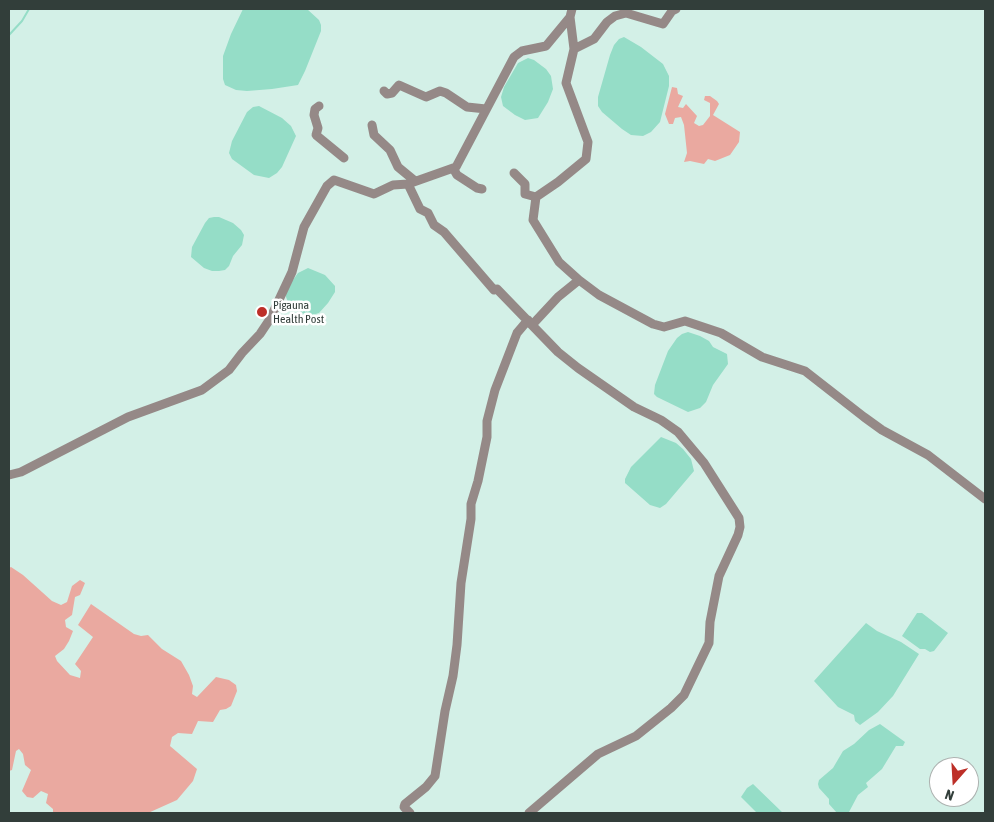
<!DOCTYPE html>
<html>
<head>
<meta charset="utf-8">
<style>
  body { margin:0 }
  #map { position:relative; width:994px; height:822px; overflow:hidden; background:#d3f0e7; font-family:"Asap Condensed",sans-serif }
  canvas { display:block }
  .frame { position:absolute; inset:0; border:10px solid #323e3a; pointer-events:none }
  .north { position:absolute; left:929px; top:757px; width:50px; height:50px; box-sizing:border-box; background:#fff; border:1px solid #adb2b0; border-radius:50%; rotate:199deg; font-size:14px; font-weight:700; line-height:20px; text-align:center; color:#323e3a }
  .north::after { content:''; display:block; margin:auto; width:18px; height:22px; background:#bd2f28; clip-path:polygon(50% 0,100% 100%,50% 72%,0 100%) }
</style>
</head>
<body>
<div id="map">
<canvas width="994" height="822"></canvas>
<div class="frame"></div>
<div class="north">N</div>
</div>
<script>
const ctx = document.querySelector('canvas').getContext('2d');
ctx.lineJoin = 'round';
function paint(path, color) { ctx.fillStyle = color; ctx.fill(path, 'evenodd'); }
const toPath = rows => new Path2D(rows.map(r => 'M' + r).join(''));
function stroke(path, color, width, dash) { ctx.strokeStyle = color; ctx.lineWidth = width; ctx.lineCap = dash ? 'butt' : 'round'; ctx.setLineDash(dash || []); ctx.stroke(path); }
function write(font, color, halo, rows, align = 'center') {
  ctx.font = font + ' "Asap Condensed",sans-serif'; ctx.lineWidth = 5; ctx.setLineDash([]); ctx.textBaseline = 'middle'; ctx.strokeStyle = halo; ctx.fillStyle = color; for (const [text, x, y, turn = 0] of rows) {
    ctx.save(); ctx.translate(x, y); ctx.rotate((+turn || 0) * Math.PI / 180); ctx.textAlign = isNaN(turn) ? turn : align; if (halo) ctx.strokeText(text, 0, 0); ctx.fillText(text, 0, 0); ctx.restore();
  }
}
paint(toPath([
  [672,87,677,88,678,94,683,96,678,107,683,108,686,104,697,116,694,123,699,126,703,125,710,116,710,103,704,100,705,96,710,96,717,101,719,104,713,115,740,132,739,142,730,155,715,161,708,159,704,164,690,161,684,162,687,153,684,125,681,117,675,118,673,124,669,124,665,114],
  [11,567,23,575,52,601,61,605,67,602,72,586,80,580,85,583,80,595,75,597,72,615,65,620,66,627,73,631,69,641,64,649,55,656,57,661,70,675,80,678,81,671,75,664,93,637,78,625,91,604,134,634,141,636,148,635,162,649,181,661,189,675,193,686,192,694,197,697,216,677,229,680,236,685,237,691,231,706,226,709,220,710,213,722,198,721,192,734,178,733,172,737,170,746,197,769,193,781,177,800,148,813,53,813,53,809,46,803,48,794,41,791,33,798,27,797,22,791,31,770,25,765,23,754,19,749,16,751,12,770,9,771,9,568]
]), '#eaa9a0');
paint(toPath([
  [243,9,307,9,319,20,321,25,321,31,305,71,298,85,272,89,247,91,236,90,225,85,223,79,223,56,231,34],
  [624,37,641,47,663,64,669,76,669,86,660,122,651,132,643,136,631,135,622,129,602,112,598,106,598,97,610,55,614,45,619,39],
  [528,58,534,60,546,69,551,76,553,89,548,102,538,118,525,120,515,115,503,106,501,97,504,87,518,63],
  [259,106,282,118,291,126,296,136,282,167,277,173,269,178,254,175,232,159,229,153,232,141,247,112,253,107],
  [214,217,219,217,233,223,241,230,244,235,242,245,233,256,229,266,225,270,219,271,212,271,204,268,191,257,192,247,205,223,209,218],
  [308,268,325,275,335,286,335,292,328,303,319,313,309,316,304,314,288,302,286,297,286,292,290,284,298,273],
  [688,332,700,336,709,341,713,347,727,354,728,364,713,385,706,402,700,408,688,412,657,397,654,394,655,385,668,351,677,338,682,334],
  [661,437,676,443,683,449,691,459,694,471,666,504,660,508,650,505,625,483,625,479,631,467],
  [917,613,922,613,948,633,934,651,930,652,925,649,920,649,902,636],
  [866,623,877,631,901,642,919,654,893,696,878,712,860,725,855,721,854,715,838,707,814,681],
  [880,724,905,742,903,746,896,746,882,769,866,783,868,787,858,795,849,812,837,813,829,804,829,799,819,788,818,784,819,780,833,768,843,751,854,744,869,730],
  [753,784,783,813,757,813,741,797,747,788]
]), '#95ddc7');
stroke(toPath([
  [9,35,22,21,29,9]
]), '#95ddc7', 2);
stroke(toPath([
  [572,9,570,17,574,49,566,83,588,142,586,159,558,182,536,197,533,220,559,262,579,280],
  [574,49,594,39,607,22,615,16,626,13,663,24,672,11,676,9],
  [384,91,387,94,392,93,399,85,426,97,440,91,446,93,467,107,486,109],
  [319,106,315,109,314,115,318,128,316,135,344,158],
  [372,125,374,135,390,150,398,167,415,181],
  [453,168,457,175,477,188,482,189],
  [514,173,525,184,525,194,536,197],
  [408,184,420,209,428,213,434,225,444,232,494,290,497,289,558,352,578,368,634,407,661,420,678,432,704,463,739,518,740,527,738,535,719,576,710,622,709,643,684,695,671,708,636,736,598,754,529,813],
  [532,325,558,297,579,280,599,295,653,324,664,327,685,321,721,333,762,357,805,371,864,417,882,430,928,455,985,499],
  [9,475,21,472,128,417,202,390,229,370,242,353,260,334,270,319,292,272,304,227,327,186,334,180,374,194,393,185,408,184,456,167,514,57,522,51,546,46,570,17],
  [410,813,404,807,405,804,426,787,435,776,445,711,453,676,457,645,461,583,471,519,471,504,478,481,487,437,487,421,495,390,517,333,528,320]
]), '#958987', 9);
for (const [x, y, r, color] of [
  [262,312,6,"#bd2f28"]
]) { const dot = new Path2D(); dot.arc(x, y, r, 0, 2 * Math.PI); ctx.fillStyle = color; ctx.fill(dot); stroke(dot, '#fff', 2); }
write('12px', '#323e3a', '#fff', [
  ["Pigauna",273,305],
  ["Health Post",273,319]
], 'left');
</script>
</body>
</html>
